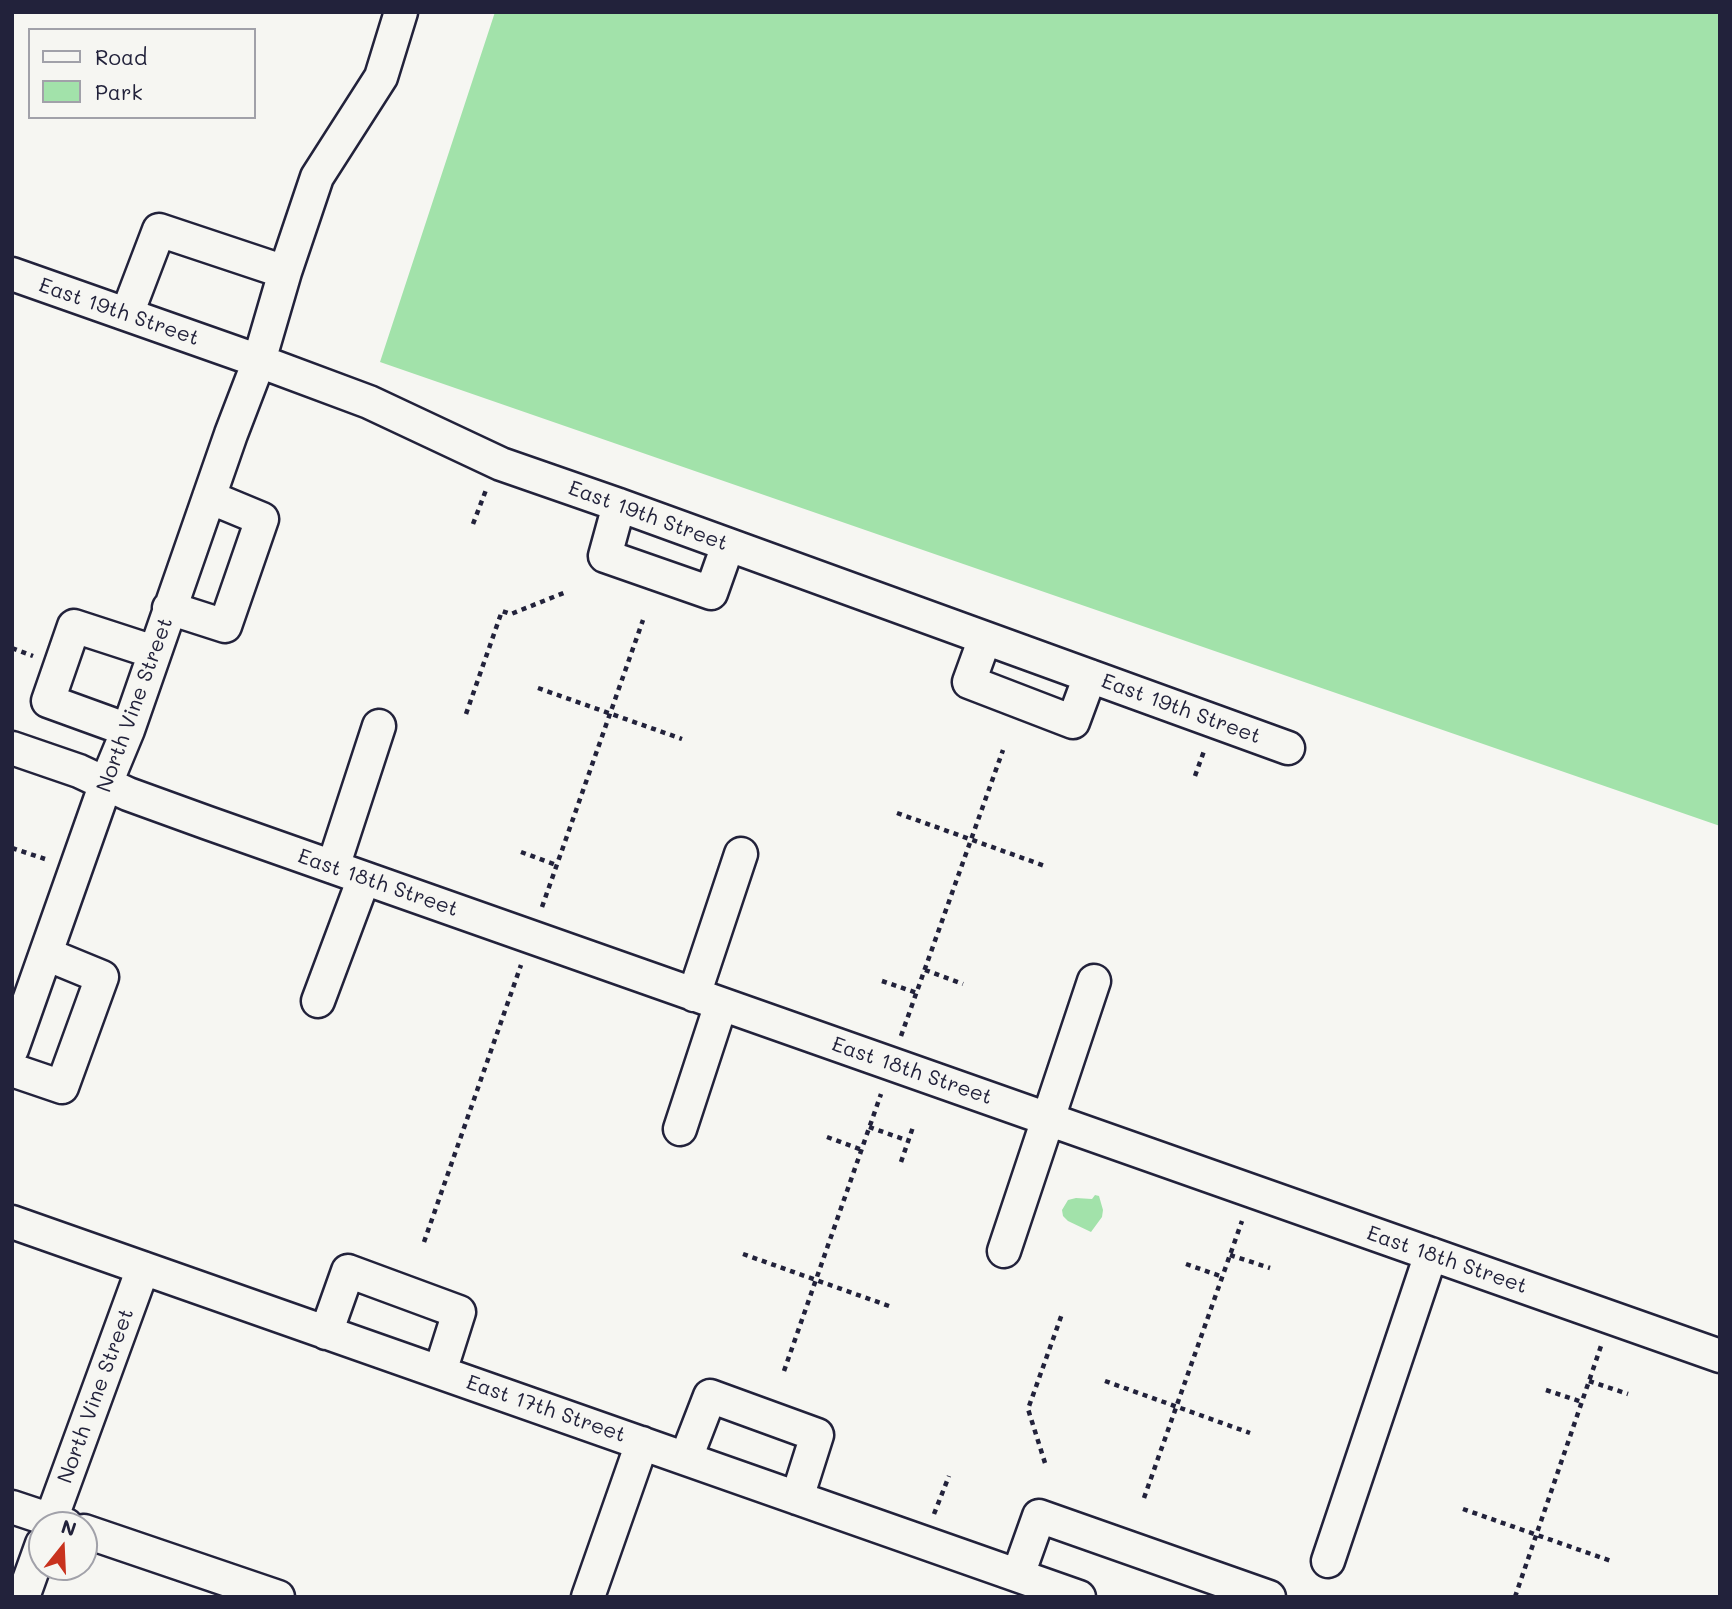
<!DOCTYPE html>
<html>
<head>
<meta charset="utf-8">
<style>
  body { margin:0 }
  #map { position:relative; width:1732px; height:1609px; overflow:hidden; background:#f6f6f2; font-family:Mali,sans-serif }
  canvas { display:block }
  .frame { position:absolute; inset:0; border:14px solid #22223b; pointer-events:none }
  .legend { position:absolute; left:28px; top:28px; width:228px; height:91px; box-sizing:border-box; background:#f6f6f2; border:2px solid #a1a1a9; margin:0; padding:9px 12px; list-style:none; font-size:21px; color:#22223b }
  .legend li { display:flex; align-items:center; gap:14px; height:35px }
  .legend b { width:35px; border:2px solid #a1a1a9 }
  .north { position:absolute; left:28px; top:1511px; width:70px; height:70px; box-sizing:border-box; background:#f6f6f2; border:2px solid #a1a1a9; border-radius:50%; rotate:18deg; font-size:19px; font-weight:700; line-height:28px; text-align:center; color:#22223b }
  .north::after { content:''; display:block; margin:auto; width:24px; height:32px; background:#c8321e; clip-path:polygon(50% 0,100% 100%,50% 72%,0 100%) }
</style>
</head>
<body>
<div id="map">
<canvas width="1732" height="1609"></canvas>
<div class="frame"></div>
<ul class="legend">
<li><b style="height:9px;background:#f6f6f2"></b>Road</li>
<li><b style="height:19px;background:#a2e2aa"></b>Park</li>
</ul>
<div class="north">N</div>
</div>
<script>
const ctx = document.querySelector('canvas').getContext('2d');
ctx.lineJoin = 'round';
function paint(path, color) { ctx.fillStyle = color; ctx.fill(path, 'evenodd'); }
const toPath = rows => new Path2D(rows.map(r => 'M' + r).join(''));
function stroke(path, color, width, dash) { ctx.strokeStyle = color; ctx.lineWidth = width; ctx.lineCap = dash ? 'butt' : 'round'; ctx.setLineDash(dash || []); ctx.stroke(path); }
function write(font, color, halo, rows, align = 'center') {
  ctx.font = font + ' Mali,sans-serif'; ctx.lineWidth = 5; ctx.setLineDash([]); ctx.textBaseline = 'middle'; ctx.strokeStyle = halo; ctx.fillStyle = color; for (const [text, x, y, turn = 0] of rows) {
    ctx.save(); ctx.translate(x, y); ctx.rotate((+turn || 0) * Math.PI / 180); ctx.textAlign = isNaN(turn) ? turn : align; if (halo) ctx.strokeText(text, 0, 0); ctx.fillText(text, 0, 0); ctx.restore();
  }
}
paint(toPath([
  [495,12,1720,12,1720,826,380,362],
  [1095,1195,1099,1196,1103,1210,1102,1217,1091,1232,1068,1221,1063,1216,1062,1210,1068,1200,1076,1198,1092,1199]
]), '#a2e2aa');
const minor = toPath([
  [285,272,317,177,381,77,401,12],
  [12,274,259,361,369,402,501,464,619,505,1288,748],
  [619,505,605,556,711,593,728,545],
  [169,608,225,626,262,519,209,497],
  [985,638,969,682,1073,722,1090,676],
  [128,730,48,701,74,626,154,652],
  [12,748,79,771,128,794,208,823,1720,1356],
  [333,867,379,726],
  [694,995,741,854],
  [318,1001,364,878],
  [12,1049,106,783,128,730,231,434,259,361,285,272,159,230,127,314],
  [12,1070,62,1087,102,977,46,954],
  [680,1129,721,1004],
  [12,1222,1079,1597],
  [1004,1251,1094,981],
  [326,1333,348,1271,459,1312,440,1372],
  [686,1458,710,1396,817,1435,797,1498],
  [12,1507,66,1525],
  [49,1525,143,1268],
  [84,1531,278,1597],
  [1328,1561,1431,1254],
  [1018,1575,1039,1516,1269,1597],
  [23,1597,42,1544],
  [588,1597,642,1443]
]);
stroke(minor, '#22223b', 37);
stroke(toPath([
  [473,524,486,490],
  [12,648,33,656],
  [538,688,682,739],
  [466,714,502,611,511,614,566,592],
  [1195,776,1204,751],
  [897,813,1045,866],
  [12,848,45,859],
  [521,852,556,865],
  [542,907,643,620],
  [925,970,963,984],
  [882,981,917,993],
  [901,1036,1003,750],
  [869,1127,909,1141],
  [827,1137,862,1150],
  [901,1162,913,1127],
  [424,1242,521,965],
  [743,1254,889,1306],
  [1230,1255,1270,1268],
  [1186,1264,1223,1277],
  [784,1371,881,1094],
  [1105,1381,1250,1433],
  [1589,1381,1628,1394],
  [1546,1390,1582,1402],
  [1045,1463,1028,1409,1062,1314],
  [1144,1498,1242,1221],
  [1463,1509,1611,1561],
  [934,1514,949,1476],
  [1515,1597,1601,1346]
]), '#22223b', 4.5, [5, 5]);
stroke(minor, '#f6f6f2', 32);
write('21px', '#22223b', '#f6f6f2', [
  ["East 19th Street",119,312,19],
  ["East 19th Street",648,516,20],
  ["North Vine Street",135,705,-70],
  ["East 19th Street",1181,709,20],
  ["East 18th Street",378,883,19],
  ["East 18th Street",912,1071,19],
  ["East 18th Street",1447,1260,19],
  ["North Vine Street",96,1396,-70],
  ["East 17th Street",546,1409,19]
]);
</script>
</body>
</html>
